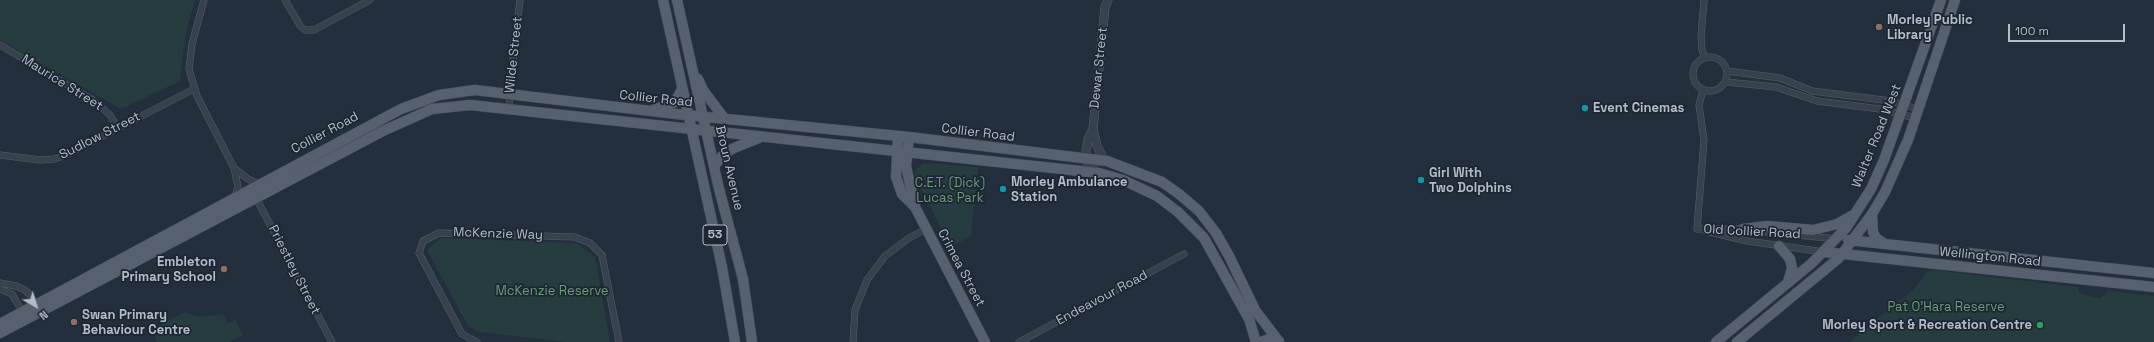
<!DOCTYPE html>
<html>
<head>
<meta charset="utf-8">
<style>
  body { margin:0 }
  #map { position:relative; width:2154px; height:342px; overflow:hidden; background:#242f3e; font-family:"Space Grotesk",sans-serif }
  canvas { display:block }
  .north { position:absolute; left:16px; top:286px; width:40px; height:40px; -webkit-text-stroke:3px #1d2633; paint-order:stroke; rotate:141deg; font-size:11px; font-weight:700; line-height:16px; text-align:center; color:#b4bcc9 }
  .north::after { content:''; display:block; margin:auto; width:14px; height:18px; background:#b4bcc9; clip-path:polygon(50% 0,100% 100%,50% 72%,0 100%) }
  .scale { position:absolute; left:2008px; top:24px; width:117px; height:18px; box-sizing:border-box; border:2px solid #b4bcc9; border-top:0; padding-left:5px; font-size:12px; line-height:14px; white-space:nowrap; color:#b4bcc9; -webkit-text-stroke:3px #1d2633; paint-order:stroke }
</style>
</head>
<body>
<div id="map">
<canvas width="2154" height="342"></canvas>
<div class="north">N</div>
<div class="scale">100 m</div>
</div>
<script>
const ctx = document.querySelector('canvas').getContext('2d');
ctx.lineJoin = 'round';
function paint(path, color) { ctx.fillStyle = color; ctx.fill(path, 'evenodd'); }
const toPath = rows => new Path2D(rows.map(r => 'M' + r).join(''));
function stroke(path, color, width, dash) { ctx.strokeStyle = color; ctx.lineWidth = width; ctx.lineCap = dash ? 'butt' : 'round'; ctx.setLineDash(dash || []); ctx.stroke(path); }
function write(font, color, halo, rows, align = 'center') {
  ctx.font = font + ' "Space Grotesk",sans-serif'; ctx.lineWidth = 3.5; ctx.setLineDash([]); ctx.textBaseline = 'middle'; ctx.strokeStyle = halo; ctx.fillStyle = color; for (const [text, x, y, turn = 0] of rows) {
    ctx.save(); ctx.translate(x, y); ctx.rotate((+turn || 0) * Math.PI / 180); ctx.textAlign = isNaN(turn) ? turn : align; if (halo) ctx.strokeText(text, 0, 0); ctx.fillText(text, 0, 0); ctx.restore();
  }
}
paint(toPath([
  [0,0,195,0,186,33,180,81,121,109,0,40],
  [924,163,978,167,971,236,951,247,915,177,915,170],
  [441,238,576,243,595,257,610,342,565,342,479,332,468,326,427,250],
  [1934,270,2078,287,2080,294,2100,298,2109,291,2154,296,2154,342,1849,342,1915,288,1927,272],
  [185,312,200,317,223,314,228,324,235,320,243,335,229,342,157,342,151,330]
]), '#263c3f');
const minor = toPath([
  [204,0,192,44,189,69,197,96,234,168,238,187,235,197],
  [285,0,301,27,305,30,314,30,370,0],
  [1704,0,1701,37,1702,50,1705,58],
  [0,45,93,100,110,115,118,128],
  '1693 74a17 17 0 1 1 34 0a17 17 0 1 1-34 0Z',
  [1727,71,1780,78,1812,91,1891,101,1918,109],
  [1726,82,1776,87,1817,101,1880,109,1915,118],
  [510,109,509,95,520,0],
  [0,155,40,160,54,159,66,155,194,89],
  [234,168,248,179,259,184],
  [256,198,332,342],
  [1697,229,1745,229],
  [1697,229,1704,140,1699,105,1703,90],
  [1706,231,1747,241,1824,252],
  [1758,231,1837,239],
  [0,283,16,286,25,290,31,296,37,308],
  [0,289,12,294,24,315],
  [477,342,462,334,419,253,423,241,439,233,575,237,590,243,602,255,619,342],
  [853,342,855,310,867,280,885,256,909,238,926,229],
  [1019,342,1184,254]
]);
const tertiary = toPath([
  [1093,129,1097,146,1104,160],
  [1098,173,1088,164,1085,157,1088,139,1093,129,1105,7,1108,0]
]);
const primary = toPath([
  [663,0,722,267,735,342],
  [677,0,719,189,743,279,752,342],
  [698,79,703,90,724,118],
  [653,110,675,102,682,89],
  [898,136,896,177,902,194,915,207],
  [909,137,906,166,915,207,985,342],
  [715,165,724,154,734,148,759,138],
  [1872,214,1873,232,1876,238,1885,244],
  [1743,229,1767,226,1813,230,1837,224,1853,215],
  [1848,240,2154,273],
  [1779,246,1790,259,1792,268,1788,282],
  [1824,252,2154,287],
  [0,324,401,109,439,95,475,90,676,114,909,137,1107,161,1162,182,1179,194,1199,211,1216,233,1229,256,1255,310,1277,339],
  [0,333,383,131,432,109,470,105,1099,173,1123,180,1157,196,1178,212,1204,238,1249,319,1256,342],
  [1261,342,1272,338,1279,341],
  [1716,342,1812,263,1846,228,1871,189,1884,160,1941,0],
  [1737,342,1839,258,1872,214,1885,192,1908,140,1955,0]
]);
stroke(minor, '#565f6c', 7);
stroke(tertiary, '#565f6c', 9);
stroke(primary, '#414a57', 11);
stroke(minor, '#38414e', 6);
stroke(tertiary, '#38414e', 8);
stroke(primary, '#56606e', 10);
for (const [x, y, r, color] of [
  [1879,27,4,"#8d6e63"],
  [1585,108,4,"#0f9aa8"],
  [1421,180,4,"#0f9aa8"],
  [1003,189,4,"#0f9aa8"],
  [224,269,4,"#8d6e63"],
  [74,322,4,"#8d6e63"],
  [2040,325,4,"#2e9e5b"]
]) { const dot = new Path2D(); dot.arc(x, y, r, 0, 2 * Math.PI); ctx.fillStyle = color; ctx.fill(dot); stroke(dot, '#1d2633', 1.5); }
for (const [x, y, w] of [
  [715,235,24]
]) { const box = new Path2D(); box.roundRect(x - w / 2, y - 10, w, 20, 3); ctx.fillStyle = '#1d2633'; ctx.fill(box); stroke(box, '#b4bcc9', 1); }
write('bold 12px', '#b4bcc9', null, [
  ["53",715,235]
]);
write('bold 13px', '#b4bcc9', '#1d2633', [
  ["Morley Public",1887,20],
  ["Library",1887,35],
  ["Event Cinemas",1593,108],
  ["Girl With",1429,173],
  ["Two Dolphins",1429,188],
  ["Morley Ambulance",1011,182],
  ["Station",1011,197],
  ["Embleton",216,262,"right"],
  ["Primary School",216,277,"right"],
  ["Swan Primary",82,315],
  ["Behaviour Centre",82,330],
  ["Morley Sport & Recreation Centre",2032,325,"right"]
], 'left');
write('13px', '#b4bcc9', '#1d2633', [
  ["Wilde Street",514,55,-84],
  ["Dewar Street",1099,68,-84],
  ["Maurice Street",62,83,32],
  ["Collier Road",656,99,6],
  ["Collier Road",325,133,-28],
  ["Collier Road",978,133,7],
  ["Sudlow Street",100,136,-27],
  ["Walter Road West",1877,136,-68],
  ["Broun Avenue",729,168,77],
  ["Old Collier Road",1752,232,3],
  ["McKenzie Way",498,234,2],
  ["Wellington Road",1990,257,6],
  ["Crimea Street",961,268,62],
  ["Priestley Street",294,270,63],
  ["Endeavour Road",1102,298,-28]
]);
write('13px', '#6b9a76', '#1d2633', [
  ["C.E.T. (Dick)",950,183],
  ["Lucas Park",950,198],
  ["McKenzie Reserve",552,291],
  ["Pat O'Hara Reserve",1946,307]
]);
</script>
</body>
</html>
